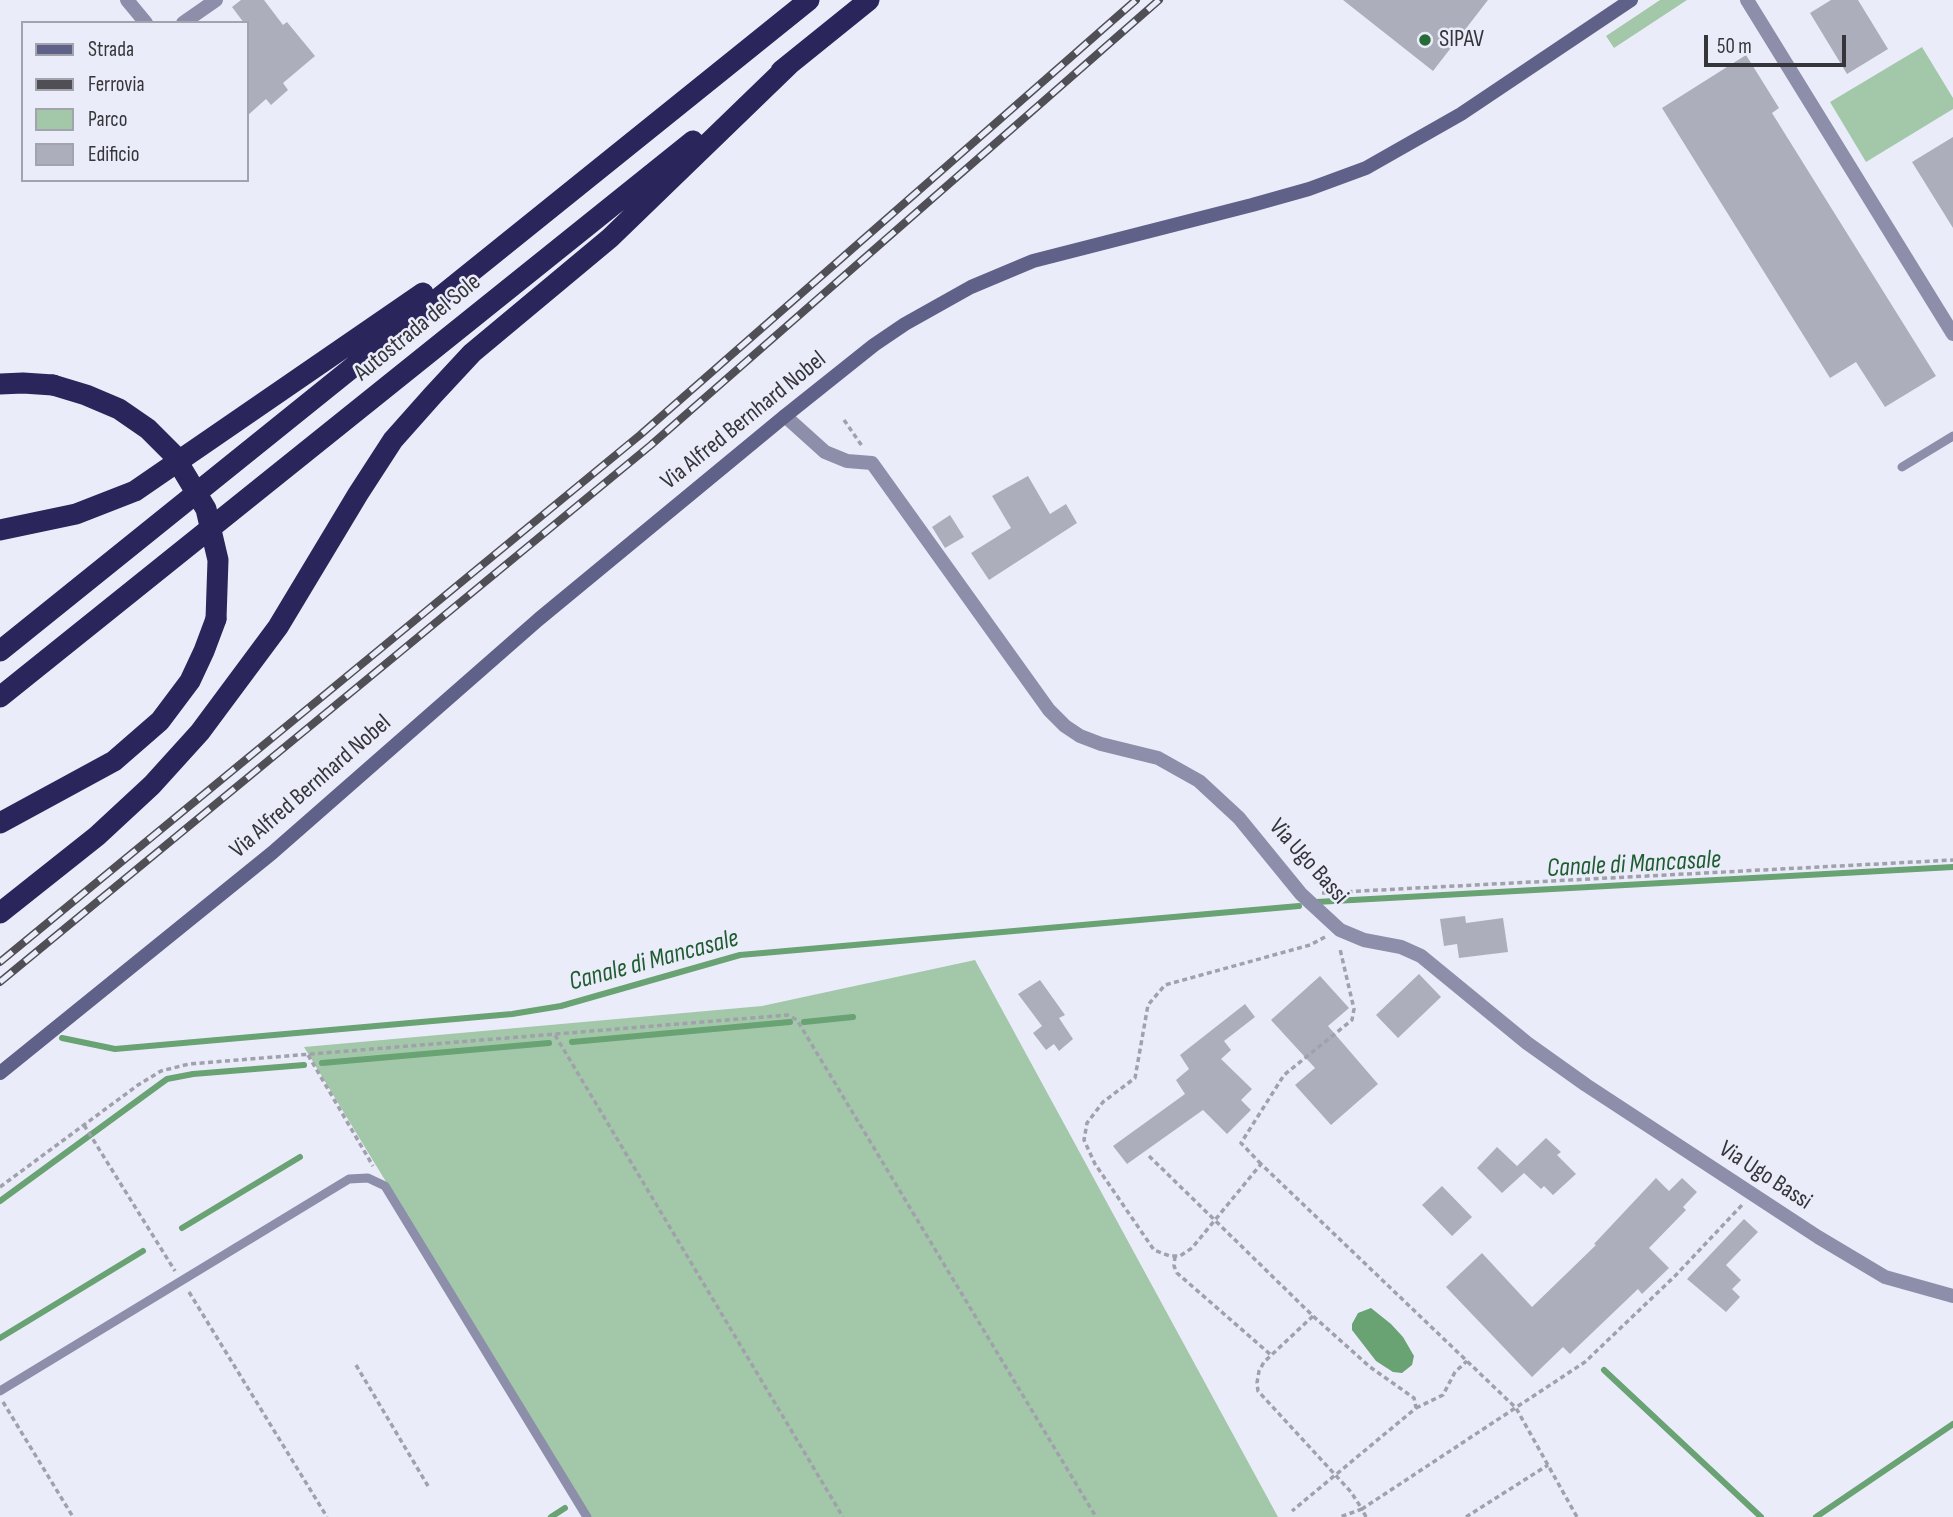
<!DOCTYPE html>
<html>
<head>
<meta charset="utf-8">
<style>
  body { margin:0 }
  #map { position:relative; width:1953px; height:1517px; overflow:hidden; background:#ebecfa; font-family:"Sofia Sans Condensed",sans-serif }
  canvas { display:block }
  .legend { position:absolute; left:21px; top:21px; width:228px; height:161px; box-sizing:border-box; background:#ebecfa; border:2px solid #a2a3ad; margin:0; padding:9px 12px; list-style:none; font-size:21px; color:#35353a }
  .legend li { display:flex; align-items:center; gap:14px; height:35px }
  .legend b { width:35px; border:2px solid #a2a3ad }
  .scale { position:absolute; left:1704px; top:35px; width:142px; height:32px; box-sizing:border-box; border:4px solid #35353a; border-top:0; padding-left:9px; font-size:21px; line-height:24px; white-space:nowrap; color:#35353a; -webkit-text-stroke:5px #ebecfa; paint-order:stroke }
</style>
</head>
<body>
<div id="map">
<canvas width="1953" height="1517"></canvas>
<ul class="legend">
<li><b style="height:9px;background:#606188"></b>Strada</li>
<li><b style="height:9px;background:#4f4f55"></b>Ferrovia</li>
<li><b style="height:19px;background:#a3c8a9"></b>Parco</li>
<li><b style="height:19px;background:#adaebb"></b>Edificio</li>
</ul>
<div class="scale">50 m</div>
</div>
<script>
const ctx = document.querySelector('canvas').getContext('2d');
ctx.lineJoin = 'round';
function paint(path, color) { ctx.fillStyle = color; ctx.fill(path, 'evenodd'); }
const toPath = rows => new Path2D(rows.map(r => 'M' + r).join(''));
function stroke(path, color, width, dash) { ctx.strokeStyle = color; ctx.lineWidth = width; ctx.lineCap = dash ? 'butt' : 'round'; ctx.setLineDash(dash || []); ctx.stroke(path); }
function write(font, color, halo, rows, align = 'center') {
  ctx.font = font + ' "Sofia Sans Condensed",sans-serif'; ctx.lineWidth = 5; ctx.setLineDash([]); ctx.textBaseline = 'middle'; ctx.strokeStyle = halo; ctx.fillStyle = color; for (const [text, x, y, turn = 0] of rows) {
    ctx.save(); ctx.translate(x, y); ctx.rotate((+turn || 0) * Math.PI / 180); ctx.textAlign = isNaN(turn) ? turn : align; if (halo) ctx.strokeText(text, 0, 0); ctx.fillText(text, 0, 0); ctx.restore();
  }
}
paint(toPath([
  [1660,0,1687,0,1614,48,1606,36],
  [1922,47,1953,98,1953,109,1866,162,1830,102],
  [975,960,1278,1517,590,1517,304,1047,762,1006]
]), '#a3c8a9');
paint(toPath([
  [1371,1308,1391,1324,1403,1337,1414,1356,1412,1365,1402,1373,1393,1372,1376,1361,1352,1330,1352,1324,1358,1313]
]), '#69a273');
stroke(toPath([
  [1316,902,1953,867],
  [804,1022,853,1017],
  [62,1038,115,1049,512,1014,561,1006,740,955,1299,906],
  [572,1042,790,1022],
  [322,1063,549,1043],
  [0,1201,167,1079,193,1074,304,1065],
  [182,1228,300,1157],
  [0,1338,143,1251],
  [1604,1370,1761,1517],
  [551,1517,565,1508],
  [1816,1517,1953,1424]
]), '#69a273', 6);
paint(toPath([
  [241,0,264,0,283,25,287,22,315,56,283,83,288,90,271,105,266,99,247,116,247,23,244,23,232,7],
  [1343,0,1488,0,1433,71],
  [1831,0,1858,0,1888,49,1847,74,1810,13],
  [1746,55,1779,108,1772,113,1936,376,1885,407,1856,362,1830,378,1662,108],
  [1953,137,1953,228,1912,162],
  [1028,476,1050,514,1066,504,1077,523,989,580,971,553,1011,528,992,496],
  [950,515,964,537,945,548,932,527],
  [1465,916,1466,923,1503,918,1508,952,1459,958,1457,944,1444,946,1440,919],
  [1419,974,1441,997,1398,1038,1376,1015],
  [1320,976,1349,1008,1328,1026,1378,1084,1331,1125,1295,1085,1315,1068,1271,1020],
  [1040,980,1065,1015,1059,1018,1073,1039,1059,1051,1054,1044,1046,1050,1033,1033,1042,1026,1018,994],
  [1245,1004,1255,1017,1224,1041,1231,1050,1221,1059,1252,1089,1241,1100,1251,1110,1227,1134,1203,1110,1127,1164,1113,1146,1185,1094,1176,1080,1189,1069,1180,1055],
  [1546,1138,1561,1152,1557,1155,1576,1174,1553,1195,1544,1186,1541,1189,1524,1173,1502,1193,1477,1168,1497,1147,1517,1166],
  [1656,1178,1669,1191,1682,1178,1697,1192,1683,1207,1686,1210,1649,1248,1669,1268,1642,1294,1638,1289,1570,1354,1563,1347,1532,1377,1446,1287,1482,1253,1532,1307,1596,1245,1594,1244],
  [1442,1186,1472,1217,1452,1236,1422,1205],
  [1744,1219,1758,1232,1726,1265,1741,1280,1732,1289,1740,1297,1726,1312,1687,1279]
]), '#adaebb');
stroke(toPath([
  [844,420,862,446],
  [1322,893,1953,860],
  [1325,937,1310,945,1165,985,1148,1005,1135,1078,1103,1102,1087,1123,1084,1140,1095,1164,1154,1250,1170,1256,1180,1256,1192,1248,1261,1164,1516,1408,1577,1517],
  [555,1035,843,1517],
  [308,1055,373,1166],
  [84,1125,175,1271],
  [1149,1156,1313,1316,1370,1367,1414,1398,1416,1408,1292,1511],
  [1261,1164,1241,1143,1284,1075,1352,1020,1354,1009,1340,949],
  [0,1187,138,1085,161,1071,189,1064,788,1015,797,1020,1096,1517],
  [1175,1256,1174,1266,1177,1273,1271,1355],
  [189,1292,327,1517],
  [1313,1316,1264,1362,1259,1371,1257,1383,1258,1391,1351,1492,1362,1509,1340,1517],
  [356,1365,428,1486],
  [3,1402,73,1517],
  [1416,1408,1443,1395,1455,1372,1467,1361],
  [1366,1517,1362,1509,1585,1362,1675,1276,1742,1205],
  [1466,1517,1548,1465]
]), '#a0a1ab', 3.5, [5, 3.5]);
stroke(toPath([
  [1902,467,1953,436],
  [0,1391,349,1179,368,1178,385,1186,587,1517]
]), '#8d8eaa', 9);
stroke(toPath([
  [127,0,146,23],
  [1747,0,1953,334],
  [183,23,216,0],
  [785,416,825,452,847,461,872,463,1049,710,1065,726,1080,736,1101,744,1158,758,1199,781,1239,818,1301,894,1340,930,1364,940,1401,947,1421,956,1527,1043,1586,1085,1818,1237,1885,1277,1953,1296]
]), '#8d8eaa', 14);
stroke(toPath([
  [0,1073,272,853,539,619,785,416,874,345,905,324,971,287,1033,261,1252,205,1309,189,1366,168,1461,114,1631,0]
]), '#606188', 14);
stroke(toPath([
  [781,71,869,0],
  [0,384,23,383,53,385],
  [0,530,76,514,135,491,423,293],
  [0,651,809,0],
  [0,697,693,141],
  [0,823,114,761,160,721,190,681,204,651,216,619],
  [0,913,97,836,152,785,200,732,278,627,358,494,393,440,433,395,472,353,610,238,792,62]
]), '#2a255a', 21);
const rail = toPath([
  [0,962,640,435,1136,0],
  [0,982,651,445,1159,0]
]);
stroke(rail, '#4f4f55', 8);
stroke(rail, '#ebecfa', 5, [16]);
stroke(toPath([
  [53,385,86,395,119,409,148,429,173,454,206,509,218,560,216,619]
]), '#2a255a', 21);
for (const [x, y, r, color] of [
  [1425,40,7,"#256c38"]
]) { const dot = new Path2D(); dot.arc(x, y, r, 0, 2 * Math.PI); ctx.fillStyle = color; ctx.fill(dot); stroke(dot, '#ebecfa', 2.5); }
write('24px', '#35353a', '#ebecfa', [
  ["SIPAV",1439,40]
], 'left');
write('24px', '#35353a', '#ebecfa', [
  ["Autostrada del Sole",418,328,-39],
  ["Via Alfred Bernhard Nobel",744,421,-39],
  ["Via Alfred Bernhard Nobel",311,787,-41],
  ["Via Ugo Bassi",1308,862,48],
  ["Via Ugo Bassi",1765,1176,33]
]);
write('italic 26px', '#1f5d30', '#ebecfa', [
  ["Canale di Mancasale",1634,865,-3],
  ["Canale di Mancasale",654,961,-15]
]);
</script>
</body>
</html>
